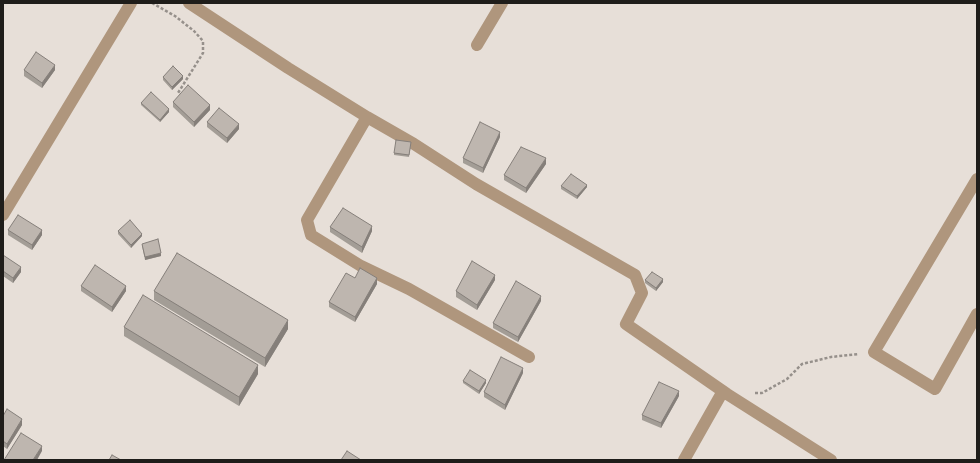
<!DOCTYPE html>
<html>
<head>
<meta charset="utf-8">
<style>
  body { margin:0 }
  #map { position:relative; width:980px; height:463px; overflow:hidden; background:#e7dfd8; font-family:"Exo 2",sans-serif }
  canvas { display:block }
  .frame { position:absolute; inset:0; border:4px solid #1f1d1a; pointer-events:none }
</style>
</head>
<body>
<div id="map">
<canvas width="980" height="463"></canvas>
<div class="frame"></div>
</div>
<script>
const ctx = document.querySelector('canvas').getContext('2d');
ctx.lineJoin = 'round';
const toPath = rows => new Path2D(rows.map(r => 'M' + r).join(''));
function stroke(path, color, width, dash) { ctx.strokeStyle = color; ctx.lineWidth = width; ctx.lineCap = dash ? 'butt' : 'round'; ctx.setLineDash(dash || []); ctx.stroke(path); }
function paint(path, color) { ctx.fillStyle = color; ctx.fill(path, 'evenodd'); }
stroke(toPath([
  [152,3,175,16,194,31,203,41,203,53,178,93],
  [755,393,762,393,787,379,802,364,831,357,859,354]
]), '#96908b', 2.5, [3, 2]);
stroke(toPath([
  [189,3,288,68,367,117,414,144,476,184,635,275,642,293,626,324,727,394,831,460],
  [477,45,502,3],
  [367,117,307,220,311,235,361,266,409,289,529,357],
  [977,179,874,352,935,389,977,314],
  [3,215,131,3],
  [684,460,723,391]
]), '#af967d', 12);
paint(toPath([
  [24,70,55,70,42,88,24,76],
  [163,77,183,79,172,90,163,80],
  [173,102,210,110,194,127,173,107],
  [141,103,169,112,160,122,141,105],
  [207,122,239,129,227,143,207,127],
  [500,137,483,173,463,163,463,158],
  [411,145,409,157,394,155,394,153],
  [546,164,526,193,504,180,504,175],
  [561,186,587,187,577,199,561,189],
  [330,227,372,231,362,253,330,232],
  [8,230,42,235,32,250,8,235],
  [118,231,142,236,131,248,118,234],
  [142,244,161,256,145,260,142,246],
  [3,255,21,272,13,283,3,276],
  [355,278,377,284,355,322,329,307,329,302],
  [495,280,477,310,456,297,456,291],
  [645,280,663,282,656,291,645,283],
  [81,286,126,291,112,312,81,291],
  [154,291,288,329,265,367,154,300],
  [541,301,518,342,493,328,493,323],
  [124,327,258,374,239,406,124,336],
  [523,373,505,410,484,397,484,392],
  [463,381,486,383,479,394,463,383],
  [679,396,661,428,642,420,642,415],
  [3,416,22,425,7,449,3,446]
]), '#a39d96');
paint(toPath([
  [55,65,55,70,42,88,42,83],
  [183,76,183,79,172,90,172,87],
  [210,105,210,110,194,127,194,122],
  [169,109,169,112,160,122,160,120],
  [239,124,239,129,227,143,227,138],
  [500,132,500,137,483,173,483,168],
  [546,158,546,164,526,193,526,188],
  [587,185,587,187,577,199,577,196],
  [372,226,372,231,362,253,362,247],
  [42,230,42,235,32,250,32,245],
  [142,234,142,236,131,248,131,245],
  [161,253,161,256,145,260,145,257],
  [21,267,21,272,13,283,13,278],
  [495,275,495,280,477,310,477,305],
  [377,278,377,284,355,322,355,317],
  [663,279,663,282,656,291,656,288],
  [126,286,126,291,112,312,112,307],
  [541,296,541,301,518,342,518,337],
  [288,320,288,329,265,367,265,358],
  [258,365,258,374,239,406,239,397],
  [523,368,523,373,505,410,505,405],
  [486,380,486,383,479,394,479,391],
  [679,391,679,396,661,428,661,423],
  [22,419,22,425,7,449,7,444],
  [42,446,42,451,37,460,33,460]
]), '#857f7a');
const building = toPath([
  [36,52,55,65,42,83,24,70,36,52],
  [173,66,183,76,172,87,163,77,173,66],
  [188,85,210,105,194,122,173,102,188,85],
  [151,92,169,109,160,120,141,103,151,92],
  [219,108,239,124,227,138,207,122,219,108],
  [480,122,500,132,483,168,463,158,480,122],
  [396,140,411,142,409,155,394,153,396,140],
  [521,147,546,158,526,188,504,175,521,147],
  [571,174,587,185,577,196,561,186,571,174],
  [343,208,372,226,362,247,330,227,343,208],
  [18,215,42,230,32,245,8,230,18,215],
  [130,220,142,234,131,245,118,231,130,220],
  [158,239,161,253,145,257,142,244,158,239],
  [177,253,288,320,265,358,154,291,177,253],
  [3,255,21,267,13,278,3,271,3,255],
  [472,261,495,275,477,305,456,291,472,261],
  [95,265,126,286,112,307,81,286,95,265],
  [360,268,377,278,355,317,329,302,346,273,355,278,360,268],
  [652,272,663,279,656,288,645,280,652,272],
  [516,281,541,296,518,337,493,323,516,281],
  [143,295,258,365,239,397,124,327,143,295],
  [501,357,523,368,505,405,484,392,501,357],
  [470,370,486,380,479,391,463,381,470,370],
  [659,382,679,391,661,423,642,415,659,382],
  [7,409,22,419,7,444,3,441,3,416,7,409],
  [21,433,42,446,33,460,4,460,21,433],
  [347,451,361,460,341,460,347,451],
  [112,455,121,460,109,460,112,455]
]);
paint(building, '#beb6af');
stroke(building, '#857f7a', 1);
</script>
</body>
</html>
